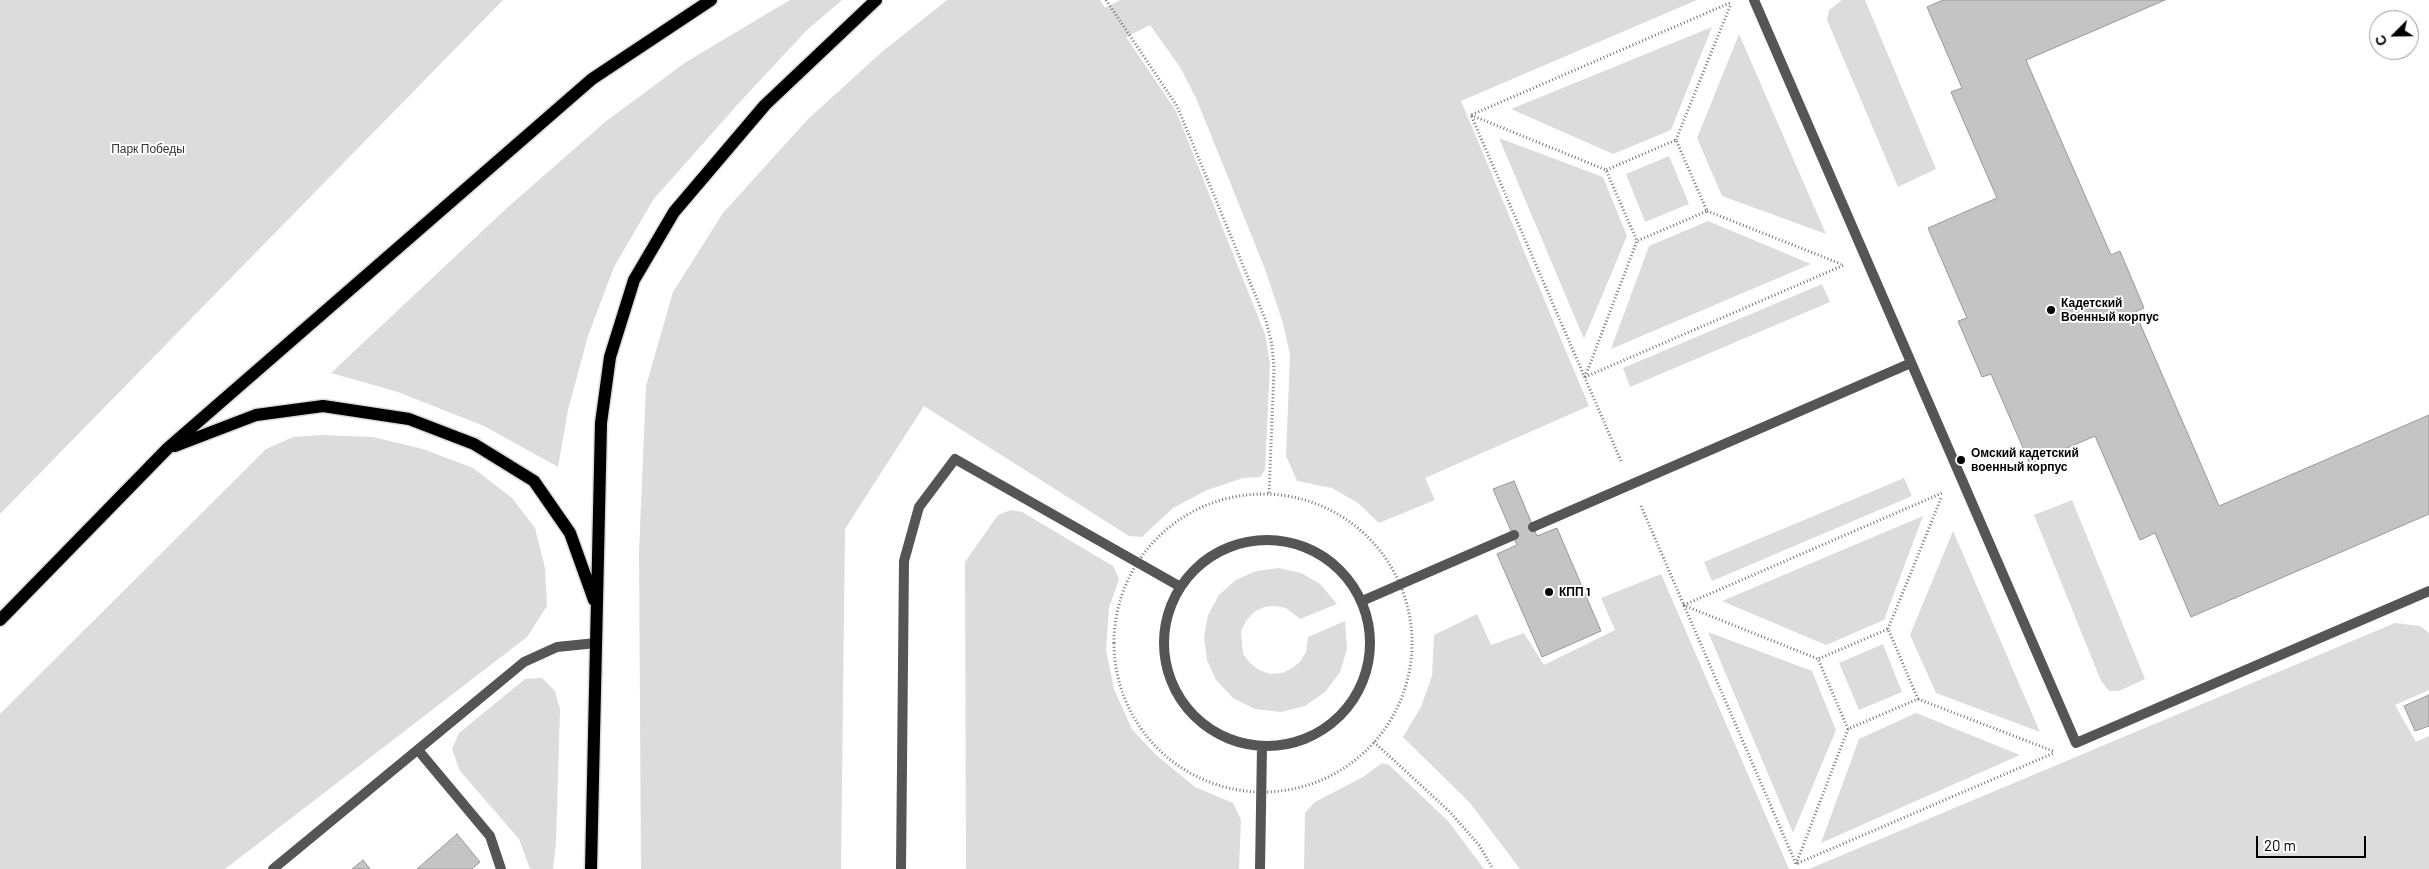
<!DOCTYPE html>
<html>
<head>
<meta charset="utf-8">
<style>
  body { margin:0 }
  #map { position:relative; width:2429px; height:869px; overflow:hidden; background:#fff; font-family:Barlow,sans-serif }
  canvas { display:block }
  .north { position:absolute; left:2369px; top:10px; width:50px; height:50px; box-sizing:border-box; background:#fff; border:1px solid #999; border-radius:50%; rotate:247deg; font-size:14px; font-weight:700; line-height:20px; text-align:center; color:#000 }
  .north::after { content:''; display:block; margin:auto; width:18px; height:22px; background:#000; clip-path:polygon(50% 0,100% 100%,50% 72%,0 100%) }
  .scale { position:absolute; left:2256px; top:836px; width:110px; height:22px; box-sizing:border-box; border:2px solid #000; border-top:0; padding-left:6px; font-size:15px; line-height:18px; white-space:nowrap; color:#000; -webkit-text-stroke:4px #fff; paint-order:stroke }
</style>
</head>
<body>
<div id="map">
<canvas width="2429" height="869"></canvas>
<div class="north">С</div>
<div class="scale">20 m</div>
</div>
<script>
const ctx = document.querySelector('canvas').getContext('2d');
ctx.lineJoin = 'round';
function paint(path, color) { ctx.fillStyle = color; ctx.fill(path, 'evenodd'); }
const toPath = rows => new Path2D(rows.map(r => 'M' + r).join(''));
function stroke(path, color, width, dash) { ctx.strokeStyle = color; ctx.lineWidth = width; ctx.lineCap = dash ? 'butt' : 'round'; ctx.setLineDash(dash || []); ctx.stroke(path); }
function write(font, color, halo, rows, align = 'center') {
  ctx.font = font + ' Barlow,sans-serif'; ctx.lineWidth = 4; ctx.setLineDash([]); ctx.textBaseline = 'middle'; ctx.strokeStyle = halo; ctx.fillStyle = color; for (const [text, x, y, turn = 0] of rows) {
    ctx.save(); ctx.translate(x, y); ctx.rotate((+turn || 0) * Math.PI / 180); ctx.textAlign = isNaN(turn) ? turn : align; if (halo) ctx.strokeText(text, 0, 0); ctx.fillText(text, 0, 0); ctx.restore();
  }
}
paint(toPath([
  [0,0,503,0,0,514],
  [790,0,842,0,806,31,738,104,653,200,614,267,588,336,568,410,558,467,484,426,398,392,331,373,508,207,605,122,686,62],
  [947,0,1100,0,1105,8,1120,0,1697,0,1461,101,1589,406,1425,478,1435,500,1379,523,1358,503,1332,488,1297,481,1286,456,1290,355,1283,323,1265,269,1196,98,1180,67,1150,25,1126,37,1176,111,1265,334,1270,364,1265,470,1260,477,1243,478,1207,490,1173,508,1142,537,1129,536,924,406,845,529,841,869,641,869,639,553,646,386,673,292,723,213,808,119,883,51],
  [1842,0,1865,0,1936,169,1898,187,1827,20,1829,10],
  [1712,27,1671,130,1613,154,1511,109],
  [1739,34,1826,234,1722,196,1697,138],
  [1499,138,1603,177,1627,236,1584,339],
  [1669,156,1689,204,1645,222,1626,174],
  [1708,221,1811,264,1611,349,1649,246],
  [1822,284,1830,302,1630,387,1623,368],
  [322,435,373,437,423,449,473,468,512,498,535,528,545,568,547,606,527,637,225,869,0,869,0,714,266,449,293,437],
  [1904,478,1912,496,1712,581,1704,562],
  [2072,500,2145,679,2119,691,2109,691,2101,681,2034,515],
  [1011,510,1022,512,1113,566,1119,579,1109,608,1106,650,1114,689,1132,729,1155,754,1195,787,1233,803,1241,820,1239,869,966,869,965,562,998,515],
  [1923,516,1884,620,1826,645,1722,601],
  [1953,531,2040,732,1936,693,1910,635],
  [1279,568,1301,573,1320,584,1337,604,1300,619,1286,608,1275,606,1264,607,1254,612,1246,621,1241,631,1243,654,1250,663,1259,670,1270,674,1282,673,1292,668,1300,662,1306,652,1308,637,1345,621,1347,649,1340,672,1325,692,1305,706,1281,712,1255,709,1233,698,1216,680,1207,660,1204,637,1208,615,1219,595,1236,580,1256,571],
  [1661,574,1789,869,1520,869,1470,803,1403,737,1421,707,1432,676,1434,635,1477,614,1491,645,1524,633,1544,665,1615,630,1601,598],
  [2395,623,2420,626,2429,633,2429,690,2395,705,2416,742,2429,736,2429,869,1809,869],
  [1708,632,1812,671,1836,730,1793,833],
  [1883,644,1902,692,1859,710,1839,663],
  [542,678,555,691,560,709,556,843,553,869,530,869,519,839,460,771,452,749,459,733,525,679],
  [1916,713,2020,755,1821,843,1859,739],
  [1382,763,1389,765,1448,821,1484,869,1304,869,1305,813,1315,802,1363,777]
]), '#dcdcdc');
const building = toPath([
  [1943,0,2165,0,2026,60,2111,255,2120,251,2144,308,2135,312,2219,506,2429,415,2429,514,2191,617,2155,533,2140,540,2095,436,2030,464,1991,374,1982,377,1958,321,1967,318,1928,228,1997,198,1951,92,1962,88,1927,7,1943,0],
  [1514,481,1537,536,1557,528,1601,631,1542,657,1497,554,1517,545,1493,489,1514,481],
  [2429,695,2429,726,2415,731,2404,706,2429,695],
  [457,834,480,862,472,869,417,869,457,834],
  [363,860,370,869,352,869,363,860]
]);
paint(building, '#c4c4c4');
stroke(building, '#999', 1);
const primary = toPath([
  [175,446,256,415,323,406,409,419,474,444,534,481,570,533,594,600],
  [0,620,168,448,592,79,711,0],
  [591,869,601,423,610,357,634,280,674,212,765,105,876,0]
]);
stroke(primary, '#dbdbdb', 15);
stroke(toPath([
  [1106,0,1177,106,1266,321,1272,344,1274,369,1269,494],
  [1471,115,1606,170,1637,241,1707,211,1676,140,1606,170],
  [1676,140,1730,6],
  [1707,211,1841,264],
  [1585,377,1844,265],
  [1585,377,1637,241],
  [1621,461,1471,115,1732,2],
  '1114 643a149 149 0 1 1 298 0a149 149 0 1 1-298 0Z',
  [1641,506,1796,864,2054,753],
  [1683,605,1818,659,1848,729,1918,699,1888,629,1818,659],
  [1684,605,1942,493],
  [1888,629,1942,496],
  [1918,699,2053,751],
  [1374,742,1450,812,1479,845,1493,869],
  [1796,864,1848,729]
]), '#777', 3, [1, 2.5]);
stroke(toPath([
  [1754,0,2076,743,2429,591],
  [1533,527,1911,363],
  '1164 643a103 103 0 1 1 206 0a103 103 0 1 1-206 0Z',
  [1362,601,1514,535],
  [418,750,490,836,501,869],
  [273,869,524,662,557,647,596,643],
  [901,869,904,561,919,507,955,459,1179,586],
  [1260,869,1262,747]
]), '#555', 10);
stroke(primary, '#000', 12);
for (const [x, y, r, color] of [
  [2051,310,5,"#000"],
  [1961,460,5,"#000"],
  [1549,592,5,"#000"]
]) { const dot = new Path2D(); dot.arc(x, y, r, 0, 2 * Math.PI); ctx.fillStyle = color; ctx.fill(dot); stroke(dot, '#fff', 2); }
write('12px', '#333', '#fff', [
  ["Парк Победы",148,149]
]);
write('bold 12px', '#000', '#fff', [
  ["Кадетский",2061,303],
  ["Военный корпус",2061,317],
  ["Омский кадетский",1971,453],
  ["военный корпус",1971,467],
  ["КПП 1",1559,592]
], 'left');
</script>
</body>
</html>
